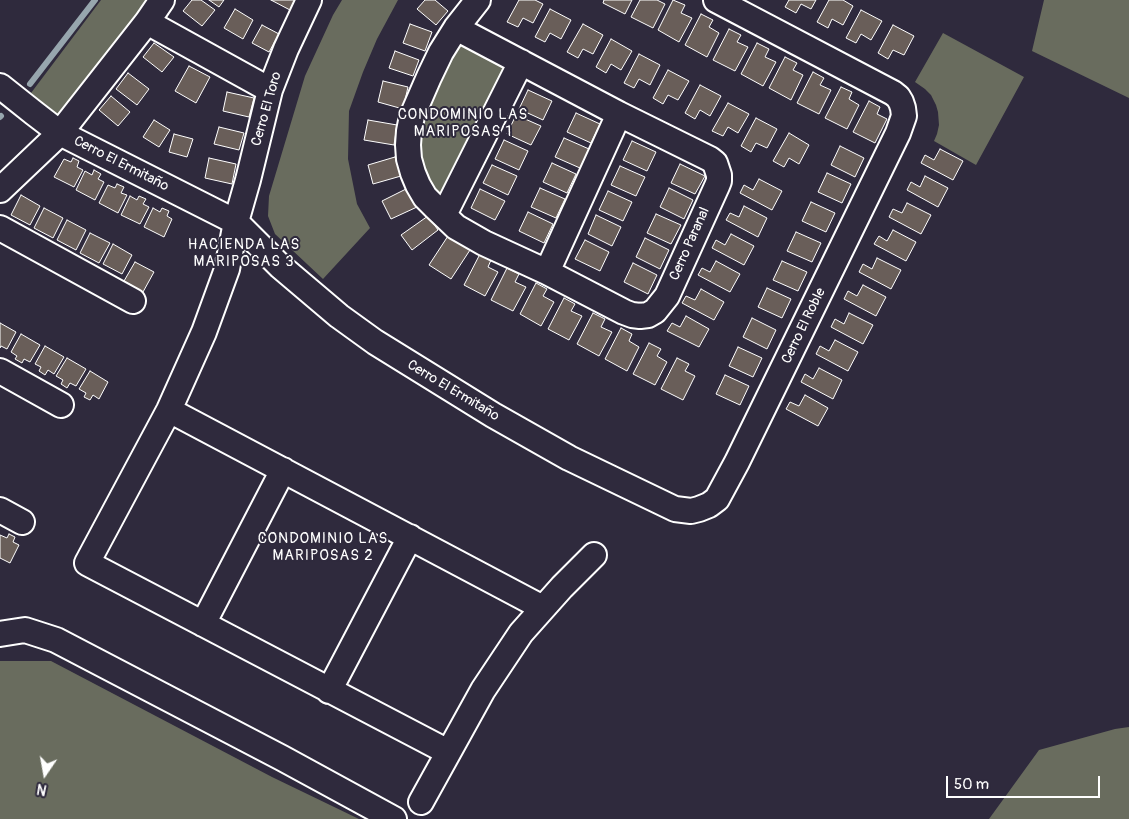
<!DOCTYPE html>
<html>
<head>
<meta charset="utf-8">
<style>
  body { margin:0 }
  #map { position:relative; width:1129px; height:819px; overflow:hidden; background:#2f2a3d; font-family:Pangolin,sans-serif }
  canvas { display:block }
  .north { position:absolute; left:20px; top:749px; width:50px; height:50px; -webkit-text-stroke:4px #2f2a3d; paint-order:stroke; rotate:192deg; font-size:14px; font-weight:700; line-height:20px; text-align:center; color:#fff }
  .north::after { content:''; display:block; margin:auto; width:18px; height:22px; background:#fff; clip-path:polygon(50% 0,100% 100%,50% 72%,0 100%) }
  .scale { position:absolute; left:946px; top:776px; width:154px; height:22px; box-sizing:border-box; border:2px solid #fff; border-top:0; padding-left:6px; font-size:15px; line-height:18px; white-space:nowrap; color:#fff; -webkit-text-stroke:4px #2f2a3d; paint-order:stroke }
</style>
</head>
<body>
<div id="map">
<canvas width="1129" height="819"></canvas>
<div class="north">N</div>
<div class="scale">50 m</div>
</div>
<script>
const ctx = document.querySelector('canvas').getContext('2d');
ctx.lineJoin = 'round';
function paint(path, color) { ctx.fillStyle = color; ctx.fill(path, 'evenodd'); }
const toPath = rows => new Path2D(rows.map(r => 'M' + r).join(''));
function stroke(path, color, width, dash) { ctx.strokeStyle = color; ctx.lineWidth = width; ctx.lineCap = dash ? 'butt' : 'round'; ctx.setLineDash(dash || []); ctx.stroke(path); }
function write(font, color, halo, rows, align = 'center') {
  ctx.font = font + ' Pangolin,sans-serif'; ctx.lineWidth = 4; ctx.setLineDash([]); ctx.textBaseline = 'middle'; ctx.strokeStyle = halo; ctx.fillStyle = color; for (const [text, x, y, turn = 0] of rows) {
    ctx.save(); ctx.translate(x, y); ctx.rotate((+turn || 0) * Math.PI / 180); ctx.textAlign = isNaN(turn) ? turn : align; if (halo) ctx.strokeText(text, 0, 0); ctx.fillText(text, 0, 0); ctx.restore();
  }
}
paint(toPath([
  [101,0,150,0,65,121,31,93],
  [342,0,398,0,377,39,363,72,349,111,348,159,357,204,370,228,323,279,275,234,268,216,269,196,305,76,333,15],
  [1044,0,1129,0,1129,98,1032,51],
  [943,33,1024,77,976,165,934,141,937,134,939,125,938,112,936,105,931,95,925,89,915,82],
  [461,43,502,65,502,70,497,83,467,139,448,186,444,193,438,194,433,191,421,161,417,137,424,106,456,44],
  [0,661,51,661,272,777,359,819,0,819],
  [1129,727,1129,819,989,819,1039,750,1115,729]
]), '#696c5e');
stroke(toPath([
  [30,84,95,0],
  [0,117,1,116]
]), '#97a6ae', 6);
const building = toPath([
  [192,0,201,0,215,10,202,26,183,11,192,0],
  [209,0,224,0,219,7,209,0],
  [271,0,295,0,290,10,271,0],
  [425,0,435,0,448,11,436,25,417,9,425,0],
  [519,0,535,0,543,4,533,23,523,18,518,27,507,22,519,0],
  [604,0,632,0,625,14,603,3,604,0],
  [640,0,657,0,665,4,653,28,631,17,640,0],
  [673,0,685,5,681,13,692,18,679,42,658,30,673,0],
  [789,0,816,0,811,9,801,4,796,13,785,7,789,0],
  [829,0,843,0,853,6,843,25,832,19,828,28,817,22,829,0],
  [235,9,253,20,243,39,224,28,235,9],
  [550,9,571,20,561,39,550,33,545,42,535,37,550,9],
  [861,10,882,21,871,40,861,34,856,43,846,38,861,10],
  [701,14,713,20,709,27,719,33,707,57,685,45,701,14],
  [410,24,432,32,425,51,403,43,410,24],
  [583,24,603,35,593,54,583,49,578,58,567,52,583,24],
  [262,25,279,34,269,52,252,43,262,25],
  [893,25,914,36,904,55,893,50,888,59,878,53,893,25],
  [729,29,741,35,737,42,748,47,735,71,713,60,729,29],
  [611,39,632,51,621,70,611,64,606,73,596,67,611,39],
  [154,43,174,57,162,72,143,57,154,43],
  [757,43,769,49,765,57,776,62,763,86,741,74,757,43],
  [395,51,419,60,413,76,389,68,395,51],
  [639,54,660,65,650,85,639,79,634,88,624,83,639,54],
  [785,57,797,63,793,70,803,75,791,100,769,88,785,57],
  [189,66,210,77,196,103,175,91,189,66],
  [668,70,689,81,678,100,668,95,663,104,653,98,668,70],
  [813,72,824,78,820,85,831,90,819,114,797,103,813,72],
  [128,73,149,89,137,105,116,89,128,73],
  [383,81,408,87,403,109,378,102,383,81],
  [700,85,721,96,710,116,700,110,695,119,685,113,700,85],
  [841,87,852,92,849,99,859,105,847,129,825,118,841,87],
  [528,90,552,101,543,120,519,109,528,90],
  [227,92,254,98,249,117,223,111,227,92],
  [111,96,130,112,118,126,99,110,111,96],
  [869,101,880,107,877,114,887,119,875,143,853,132,869,101],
  [728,103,749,114,738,133,728,127,723,136,712,131,728,103],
  [576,113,600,124,591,143,567,132,576,113],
  [516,115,541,126,531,145,507,134,516,115],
  [756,118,777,129,767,148,756,143,751,152,741,146,756,118],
  [154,120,170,130,159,147,143,137,154,120],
  [368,120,397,125,394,145,364,140,368,120],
  [219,127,244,133,239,150,214,144,219,127],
  [789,133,809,145,799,164,789,158,784,167,773,161,789,133],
  [174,134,193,139,187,157,169,152,174,134],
  [564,138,589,149,580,168,555,157,564,138],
  [504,140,528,151,519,170,495,159,504,140],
  [632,141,656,152,647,171,623,160,632,141],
  [840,146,864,158,855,177,831,165,840,146],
  [940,149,963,161,953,180,921,163,925,155,934,160,940,149],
  [395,157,401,176,373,184,368,165,395,157],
  [73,158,79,161,77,167,83,170,74,187,54,177,64,159,71,162,73,158],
  [209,158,236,164,232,184,205,178,209,158],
  [552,163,576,174,567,193,543,182,552,163],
  [680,164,705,176,695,194,671,183,680,164],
  [492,165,517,176,508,195,483,183,492,165],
  [620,166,645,177,636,196,611,185,620,166],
  [94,170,101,174,98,179,104,182,95,200,76,190,85,171,92,175,94,170],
  [827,173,851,184,842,203,818,192,827,173],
  [925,176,948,188,938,207,907,190,911,182,920,187,925,176],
  [759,179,782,191,772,210,740,193,744,185,753,190,759,179],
  [117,184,124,187,121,193,127,195,118,213,99,203,108,185,115,188,117,184],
  [408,188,417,207,391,219,382,201,408,188],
  [540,188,565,199,556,218,531,207,540,188],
  [669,188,693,200,684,219,660,207,669,188],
  [480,189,505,201,495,220,471,208,480,189],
  [608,191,632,202,623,221,599,210,608,191],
  [21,195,40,206,30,225,11,215,21,195],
  [130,196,137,200,139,196,146,199,143,204,149,207,140,224,121,215,130,196],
  [811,202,835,213,826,232,802,221,811,202],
  [907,203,931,215,921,234,889,217,893,209,902,213,907,203],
  [744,206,767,218,758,237,726,220,730,213,739,217,744,206],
  [44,208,63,218,53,238,34,228,44,208],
  [153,208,160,212,162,208,169,211,167,216,172,219,164,237,144,227,153,208],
  [528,212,553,224,544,243,519,231,528,212],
  [656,214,681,225,671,244,647,233,656,214],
  [596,215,621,227,612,246,588,234,596,215],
  [428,216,438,230,412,250,401,235,428,216],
  [67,220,86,230,76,250,57,240,67,220],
  [893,230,916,242,906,261,874,244,879,236,887,241,893,230],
  [796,232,821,243,812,262,787,251,796,232],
  [90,233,110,243,99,263,80,253,90,233],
  [731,234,754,246,744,265,712,248,716,240,725,245,731,234],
  [448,236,470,250,451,279,429,265,448,236],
  [645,238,669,250,660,269,636,257,645,238],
  [585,240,609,252,600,271,575,259,585,240],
  [113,244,132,255,122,274,103,264,113,244],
  [480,254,491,260,488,267,498,272,485,296,464,285,480,254],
  [877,258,901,270,891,289,859,272,863,264,872,269,877,258],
  [716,261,740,274,730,292,698,275,702,268,710,272,716,261],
  [782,261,807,272,798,291,773,280,782,261],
  [135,262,154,272,143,292,124,281,135,262],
  [633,263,657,275,648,294,624,282,633,263],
  [507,268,519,274,515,282,526,287,513,311,491,300,507,268],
  [536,283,547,289,543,296,554,302,541,326,520,314,536,283],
  [863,285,886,297,876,316,844,299,848,291,857,296,863,285],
  [767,288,791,299,782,318,758,307,767,288],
  [701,289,724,302,714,320,682,303,686,296,695,300,701,289],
  [564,298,575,304,571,311,582,316,569,340,548,329,564,298],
  [593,313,605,319,601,327,612,332,599,356,577,344,593,313],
  [849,313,873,325,863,344,831,327,835,319,844,324,849,313],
  [686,316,709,329,699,347,667,331,672,323,680,327,686,316],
  [752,318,776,330,767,349,743,337,752,318],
  [0,323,16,332,7,349,1,346,0,348,0,323],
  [621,328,632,334,629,341,639,347,627,371,605,359,621,328],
  [21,334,40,345,30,362,24,359,22,363,15,359,17,356,11,352,21,334],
  [835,340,858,352,848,371,816,354,820,346,829,351,835,340],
  [649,343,661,349,657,356,667,362,655,385,633,374,649,343],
  [45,346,64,357,54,374,48,370,45,375,39,371,41,367,35,364,45,346],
  [738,347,762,358,753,377,729,366,738,347],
  [67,358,86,369,76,386,70,383,67,388,61,384,63,380,56,376,67,358],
  [677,358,689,364,685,371,695,376,683,400,661,389,677,358],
  [819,368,842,380,833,399,801,382,805,374,813,379,819,368],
  [90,371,108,382,99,399,93,395,90,400,84,397,86,393,79,389,90,371],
  [725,375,749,386,740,405,716,394,725,375],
  [805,395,828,408,818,426,786,409,790,402,799,406,805,395],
  [9,534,15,537,13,542,19,545,10,563,0,558,0,535,7,538,9,534]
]);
paint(building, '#695e59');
stroke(building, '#fff', 1);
const street = toPath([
  [309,0,286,49,270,90,248,180,236,222,227,269,204,332,169,410,87,563,448,752],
  [147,22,270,90],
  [456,28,619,114,710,159,715,163,719,175,719,181,717,186,667,296,655,311,648,315,640,316,632,315,624,312,547,272,484,243,456,227,434,206,425,197,418,185,413,173,409,159,408,145,409,131,412,116,429,77,441,52,456,28,478,0],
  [0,86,34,113,60,133,236,222,280,266,339,316,375,342,493,415,569,458,675,509,691,511,699,509,709,505,717,499,737,462,898,133,904,116,903,108,901,102,898,97,893,93,716,0],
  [0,190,60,133,147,22,162,0],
  [444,215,521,62],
  [0,228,133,301],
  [547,272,619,114],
  [0,371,61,405],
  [169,410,543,608],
  [0,510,22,522],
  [203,624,283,470],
  [0,634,25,630,56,640,282,758,394,819],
  [329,691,410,537],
  [421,802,483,690,521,633,562,587,594,555]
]);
stroke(street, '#fff', 28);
stroke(street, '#2f2a3d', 24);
write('14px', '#fff', '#2f2a3d', [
  ["Cerro El Toro",267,109,-74],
  ["Cerro El Ermitaño",121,164,27],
  ["Cerro Paranal",690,244,-66],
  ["Cerro El Roble",804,326,-64],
  ["Cerro El Ermitaño",453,391,31]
]);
ctx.letterSpacing = '1px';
write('15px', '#fff', '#2f2a3d', [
  ["CONDOMINIO LAS",463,115],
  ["MARIPOSAS 1",463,132],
  ["HACIENDA LAS",244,245],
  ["MARIPOSAS 3",244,262],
  ["CONDOMINIO LAS",323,539],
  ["MARIPOSAS 2",323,556]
]);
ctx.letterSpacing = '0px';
</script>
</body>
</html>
